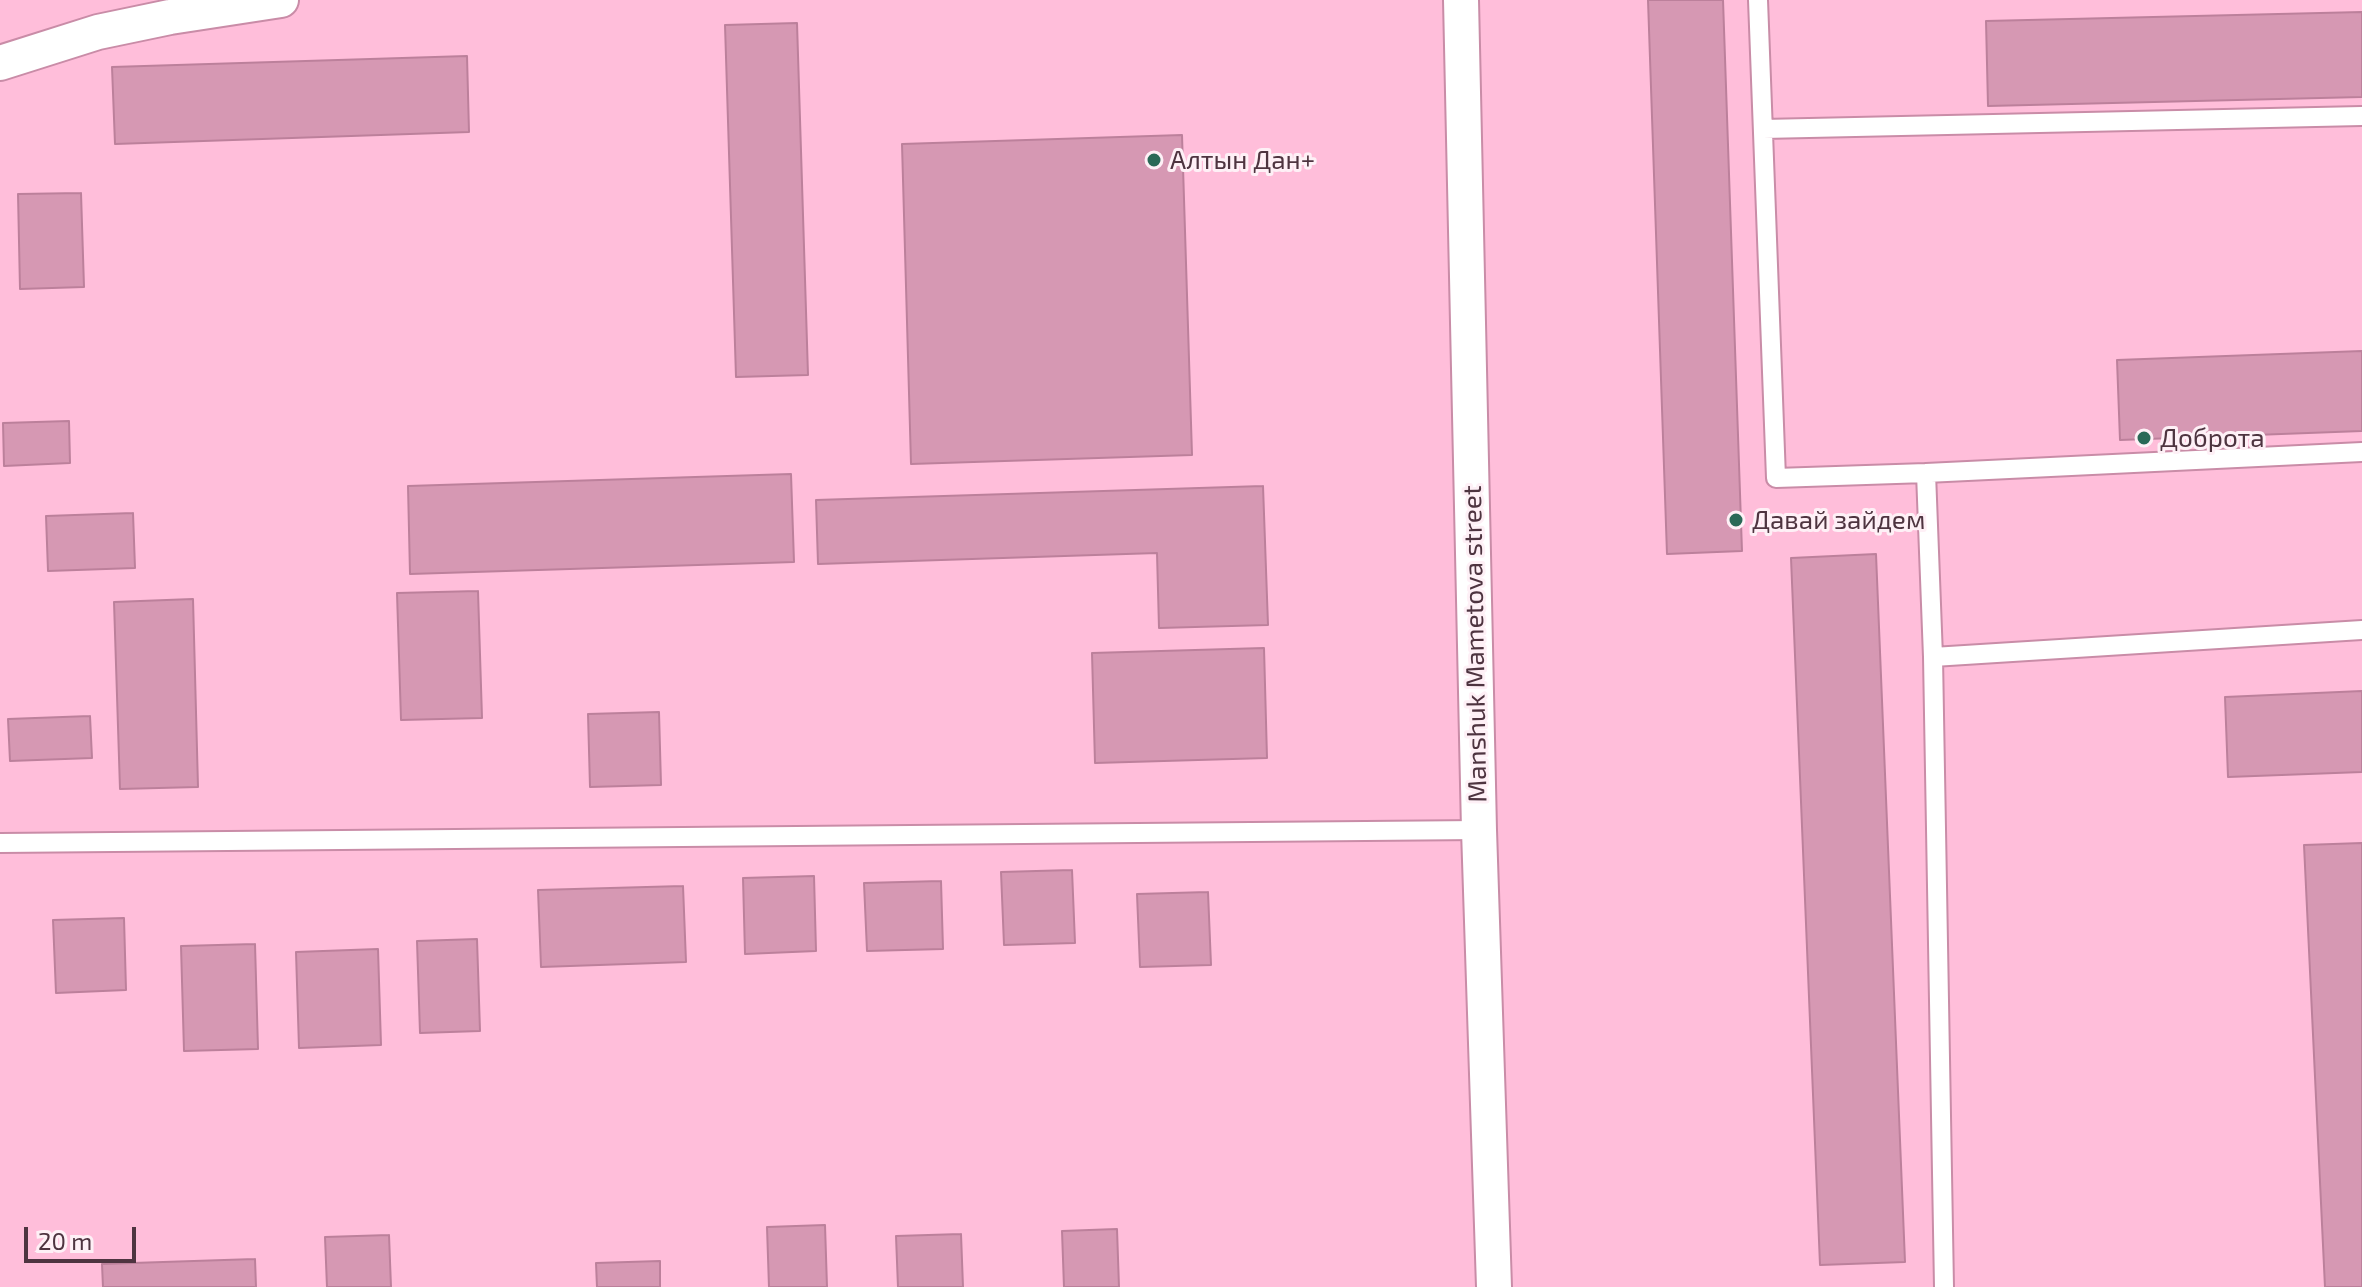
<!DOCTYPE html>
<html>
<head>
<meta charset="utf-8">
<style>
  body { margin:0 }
  #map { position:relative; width:2362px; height:1287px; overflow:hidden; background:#ffbeda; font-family:"Exo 2",sans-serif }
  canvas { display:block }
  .scale { position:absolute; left:24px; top:1227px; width:112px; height:36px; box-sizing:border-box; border:4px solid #4e3440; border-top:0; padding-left:10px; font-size:24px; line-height:28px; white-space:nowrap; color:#4e3440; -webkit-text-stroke:6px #fef0f6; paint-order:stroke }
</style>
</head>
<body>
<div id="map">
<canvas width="2362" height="1287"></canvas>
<div class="scale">20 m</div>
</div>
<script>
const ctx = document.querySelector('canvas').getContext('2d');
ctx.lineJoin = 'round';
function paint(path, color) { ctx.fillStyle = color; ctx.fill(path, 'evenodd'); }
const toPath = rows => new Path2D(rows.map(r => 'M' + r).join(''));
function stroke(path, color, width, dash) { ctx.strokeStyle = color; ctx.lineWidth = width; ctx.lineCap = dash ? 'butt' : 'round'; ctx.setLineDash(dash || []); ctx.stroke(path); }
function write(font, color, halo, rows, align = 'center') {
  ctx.font = font + ' "Exo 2",sans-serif'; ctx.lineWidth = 6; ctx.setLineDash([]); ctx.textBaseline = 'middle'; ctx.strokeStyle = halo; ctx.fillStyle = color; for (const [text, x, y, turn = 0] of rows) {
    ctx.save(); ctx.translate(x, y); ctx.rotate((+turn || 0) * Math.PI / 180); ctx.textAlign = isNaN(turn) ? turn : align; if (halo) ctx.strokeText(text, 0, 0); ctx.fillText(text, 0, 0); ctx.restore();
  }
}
const building = toPath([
  [1648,0,1723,0,1742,551,1667,554,1648,0],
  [2362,12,2362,97,1988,106,1986,21,2362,12],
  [797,23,808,375,736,377,725,25,797,23],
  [467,56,469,132,115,144,112,67,467,56],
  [1182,135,1192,455,911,464,902,144,1182,135],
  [81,193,84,287,20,289,18,194,81,193],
  [2362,351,2362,431,2120,440,2117,360,2362,351],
  [69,421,70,463,4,466,3,423,69,421],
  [791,474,794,562,410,574,408,486,791,474],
  [1263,486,1268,625,1159,628,1157,553,818,564,816,500,1263,486],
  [133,513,135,568,48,571,46,516,133,513],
  [1876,554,1905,1262,1820,1265,1791,558,1876,554],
  [478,591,482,718,401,720,397,593,478,591],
  [193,599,198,787,120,789,114,602,193,599],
  [1264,648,1267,758,1095,763,1092,653,1264,648],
  [2362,691,2362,772,2228,777,2225,697,2362,691],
  [659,712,661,785,590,787,588,714,659,712],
  [90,716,92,758,10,761,8,719,90,716],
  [2362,843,2362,1287,2325,1287,2304,845,2362,843],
  [1072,870,1075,943,1004,945,1001,872,1072,870],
  [814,876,816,951,745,954,743,878,814,876],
  [941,881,943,949,867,951,864,883,941,881],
  [683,886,686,962,541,967,538,890,683,886],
  [1208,892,1211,965,1140,967,1137,894,1208,892],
  [124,918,126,990,56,993,53,920,124,918],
  [477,939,480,1031,420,1033,417,941,477,939],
  [255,944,258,1049,184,1051,181,946,255,944],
  [378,949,381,1045,299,1048,296,952,378,949],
  [825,1225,827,1287,769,1287,767,1227,825,1225],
  [1117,1229,1119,1287,1064,1287,1062,1231,1117,1229],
  [961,1234,963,1287,898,1287,896,1236,961,1234],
  [389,1235,391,1287,327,1287,325,1237,389,1235],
  [255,1259,256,1287,103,1287,102,1264,255,1259],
  [660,1261,660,1287,597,1287,596,1263,660,1261]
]);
paint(building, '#d698b3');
stroke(building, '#bc809b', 2);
const service = toPath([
  [1758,0,1776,478,1926,473,1933,657,1944,1287],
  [1763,129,2362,116],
  [1926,473,2362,452],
  [1933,657,2362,630],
  [0,843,1479,830]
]);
const minor = toPath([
  [1461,0,1479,830,1494,1287],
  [0,63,98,32,170,17,281,0]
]);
stroke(service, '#c98ca7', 22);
stroke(minor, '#c98ca7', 38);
stroke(service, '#fff', 18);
stroke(minor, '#fff', 34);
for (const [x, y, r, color] of [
  [1154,160,8,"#2a6957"],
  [2144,438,8,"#2a6957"],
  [1736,520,8,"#2a6957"]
]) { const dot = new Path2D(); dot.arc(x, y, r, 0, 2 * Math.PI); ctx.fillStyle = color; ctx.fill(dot); stroke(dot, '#fef0f6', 3); }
write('26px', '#4e3440', '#fef0f6', [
  ["Алтын Дан+",1170,160],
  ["Доброта",2160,438],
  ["Давай зайдем",1752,520]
], 'left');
write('26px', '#4e3440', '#fef0f6', [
  ["Manshuk Mametova street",1475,644,-91]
]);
</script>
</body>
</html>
